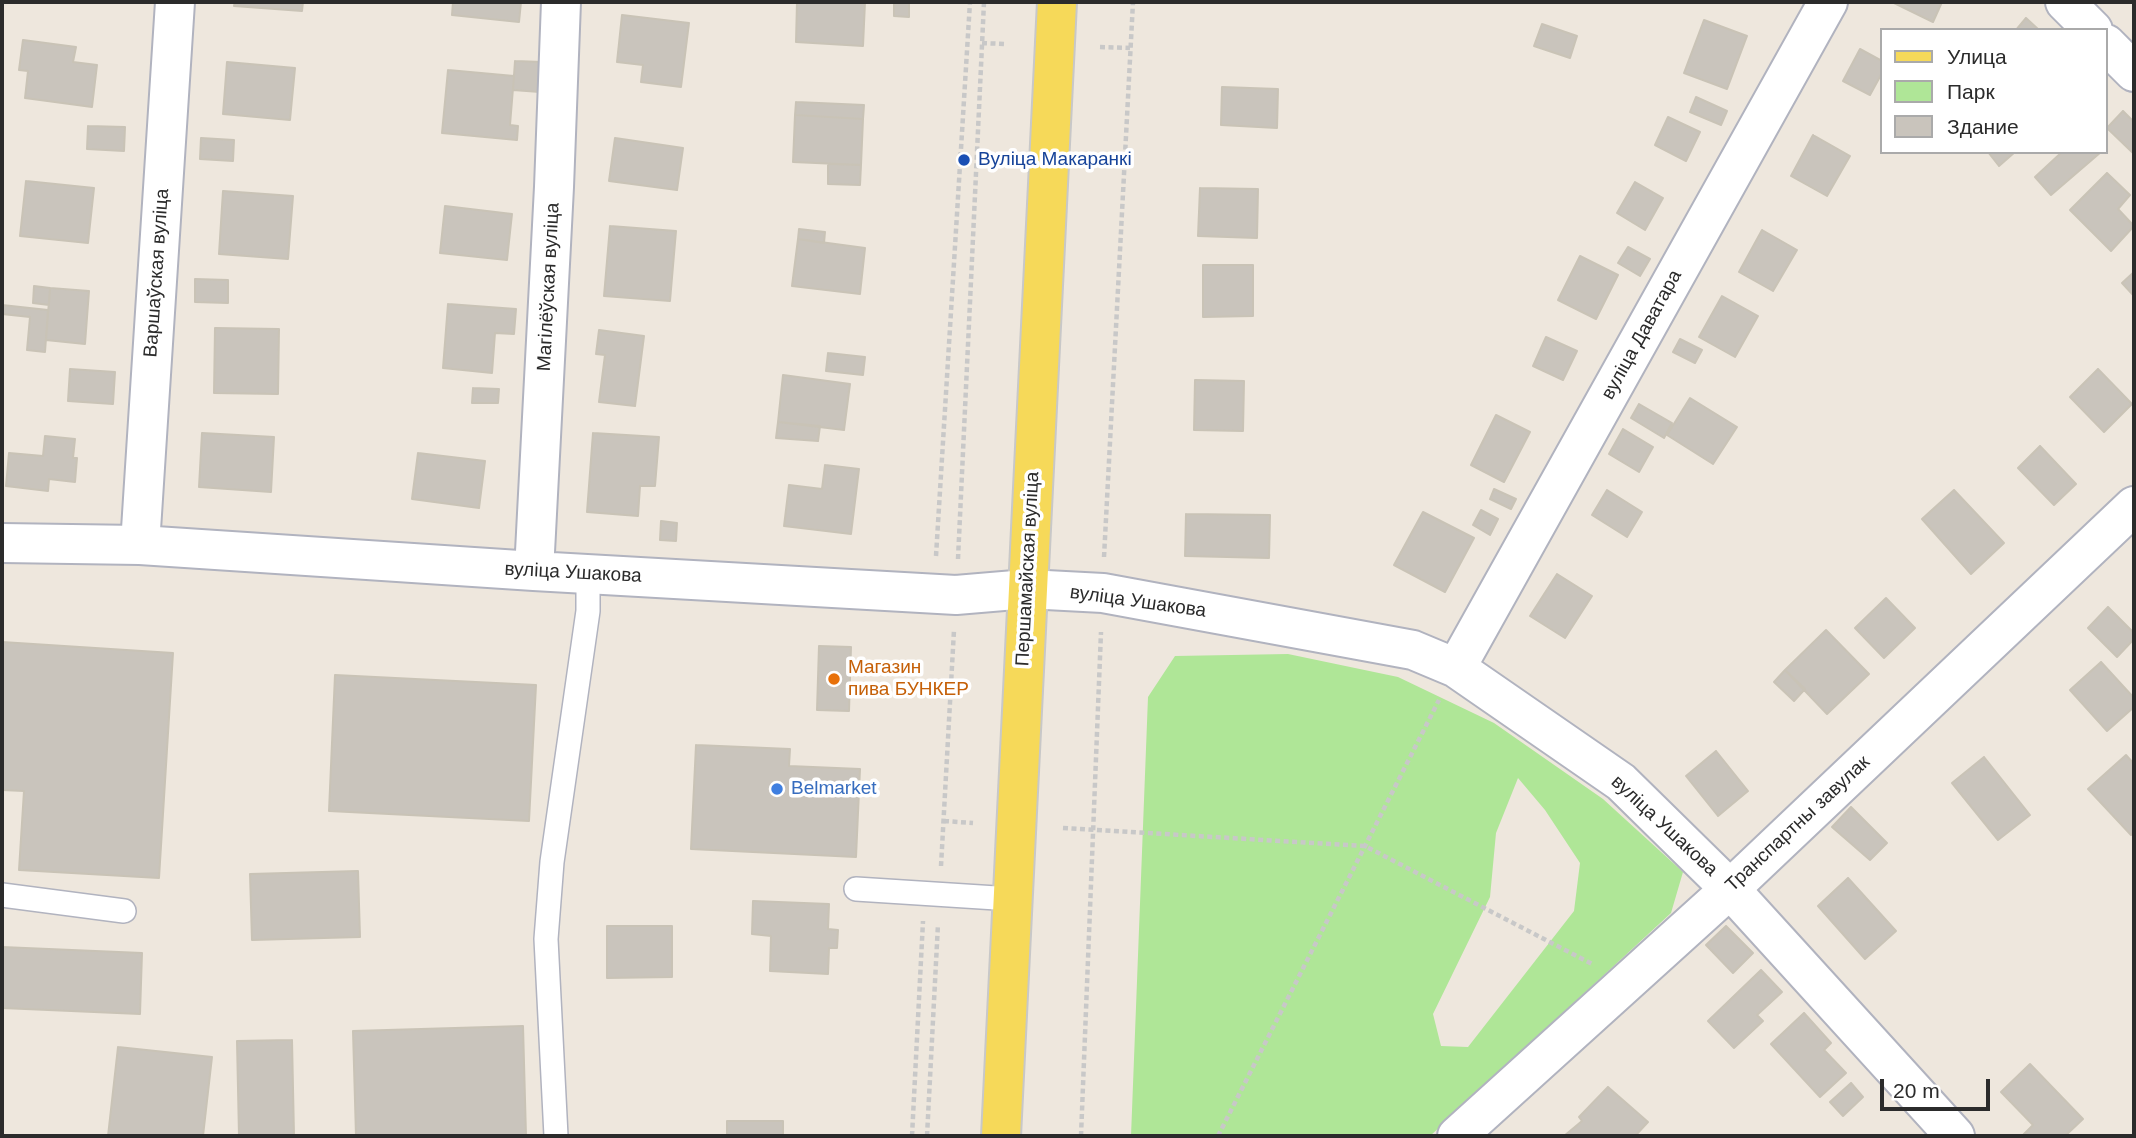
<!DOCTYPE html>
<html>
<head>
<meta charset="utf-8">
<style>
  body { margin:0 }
  #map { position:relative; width:2136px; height:1138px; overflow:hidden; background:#eee7dd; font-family:Arial,sans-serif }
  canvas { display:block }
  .frame { position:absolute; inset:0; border:4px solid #2b2b2b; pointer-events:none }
  .legend { position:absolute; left:1880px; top:28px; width:228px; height:126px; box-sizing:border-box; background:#fff; border:2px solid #aaa; margin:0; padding:9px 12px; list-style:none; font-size:21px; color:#2b2b2b }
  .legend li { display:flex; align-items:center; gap:14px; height:35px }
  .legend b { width:35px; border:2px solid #aaa }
  .scale { position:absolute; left:1880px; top:1079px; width:110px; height:32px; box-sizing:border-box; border:4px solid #2b2b2b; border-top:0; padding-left:9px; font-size:21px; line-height:24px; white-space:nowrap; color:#2b2b2b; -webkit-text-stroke:5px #fff; paint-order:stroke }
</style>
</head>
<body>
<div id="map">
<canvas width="2136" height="1138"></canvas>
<div class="frame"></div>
<ul class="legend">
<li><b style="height:9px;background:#f6d959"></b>Улица</li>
<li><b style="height:19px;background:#afe697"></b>Парк</li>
<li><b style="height:19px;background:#c9c4bc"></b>Здание</li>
</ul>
<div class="scale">20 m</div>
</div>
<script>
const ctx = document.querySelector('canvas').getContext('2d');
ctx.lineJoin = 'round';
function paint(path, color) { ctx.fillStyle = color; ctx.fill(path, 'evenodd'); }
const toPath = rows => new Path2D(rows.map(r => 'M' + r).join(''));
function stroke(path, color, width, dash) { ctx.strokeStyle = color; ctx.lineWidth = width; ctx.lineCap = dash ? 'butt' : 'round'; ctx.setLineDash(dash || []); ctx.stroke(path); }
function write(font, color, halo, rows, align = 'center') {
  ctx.font = font + ' Arial,sans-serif'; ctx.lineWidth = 7; ctx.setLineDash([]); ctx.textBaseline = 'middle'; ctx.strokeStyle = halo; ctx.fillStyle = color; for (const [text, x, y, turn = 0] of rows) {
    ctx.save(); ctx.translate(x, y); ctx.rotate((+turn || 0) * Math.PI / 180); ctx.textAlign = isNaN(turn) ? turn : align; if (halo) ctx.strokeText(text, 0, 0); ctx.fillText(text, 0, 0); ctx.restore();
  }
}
paint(toPath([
  [1288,654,1398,677,1494,723,1603,799,1683,872,1671,913,1430,1136,1131,1136,1148,697,1175,656],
  [1518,778,1545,810,1580,863,1574,911,1468,1047,1441,1046,1433,1014,1490,897,1496,833]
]), '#afe697');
const building = toPath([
  [235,2,303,2,302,11,234,6,235,2],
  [453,2,521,2,519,22,452,15,453,2],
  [797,2,865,2,863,46,796,42,797,2],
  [1892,2,1942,2,1933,22,1892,2],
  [894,3,909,3,909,17,894,16,894,3],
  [622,15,689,23,681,87,641,82,643,65,617,62,622,15],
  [2026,18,2039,30,2016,30,2026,18],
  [1704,20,1747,36,1727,89,1684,73,1704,20],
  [1542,24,1577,36,1570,58,1534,46,1542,24],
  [23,40,76,47,73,62,97,65,92,107,25,98,28,71,19,70,23,40],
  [1860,49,1882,61,1882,73,1870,95,1843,81,1860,49],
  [515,61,542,62,540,92,513,90,515,61],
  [227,62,295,68,290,120,223,114,227,62],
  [448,70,514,76,510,125,518,126,517,140,442,133,448,70],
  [1222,87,1278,89,1277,128,1221,125,1222,87],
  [1696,97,1727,111,1721,125,1690,112,1696,97],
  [796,102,864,105,863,119,795,115,796,102],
  [2123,111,2134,122,2134,154,2107,128,2123,111],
  [795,115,863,119,861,165,793,162,795,115],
  [1668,117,1700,132,1686,161,1655,145,1668,117],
  [88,126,125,127,124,151,87,149,88,126],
  [1813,135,1850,156,1827,196,1791,176,1813,135],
  [201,138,234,140,233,161,200,159,201,138],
  [615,138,683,148,677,190,609,181,615,138],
  [1988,152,2015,152,1999,166,1988,152],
  [2062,152,2101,152,2051,195,2035,177,2062,152],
  [828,164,861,165,860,185,828,184,828,164],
  [2107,173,2130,195,2118,209,2134,226,2111,251,2070,210,2107,173],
  [26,181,94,188,88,243,20,236,26,181],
  [1635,182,1663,198,1645,230,1617,213,1635,182],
  [1200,188,1258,189,1257,238,1198,236,1200,188],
  [223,191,293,196,288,259,219,254,223,191],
  [445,206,512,214,507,260,440,253,445,206],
  [610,226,676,231,670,301,604,296,610,226],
  [799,229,825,232,824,243,798,239,799,229],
  [1762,230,1797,250,1773,291,1739,272,1762,230],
  [798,239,865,248,860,294,792,286,798,239],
  [1628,247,1650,259,1640,276,1618,263,1628,247],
  [1580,256,1618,275,1596,319,1558,300,1580,256],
  [1203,265,1253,265,1253,316,1203,317,1203,265],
  [2134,272,2134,296,2122,283,2134,272],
  [195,279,228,280,228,303,195,302,195,279],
  [34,286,50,288,49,305,33,303,34,286],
  [50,288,89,291,85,344,46,340,50,288],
  [1722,296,1758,316,1735,357,1699,337,1722,296],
  [448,304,516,309,514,334,495,333,492,373,443,368,448,304],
  [2,305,48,310,45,352,27,350,30,317,2,314,2,305],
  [215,328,279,329,278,394,214,393,215,328],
  [599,330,644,336,635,406,599,402,605,355,596,354,599,330],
  [1546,337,1577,351,1563,380,1533,366,1546,337],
  [1680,339,1702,350,1695,363,1673,352,1680,339],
  [828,353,865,357,863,375,826,371,828,353],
  [70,369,115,372,113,404,68,401,70,369],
  [2098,369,2132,404,2104,432,2070,397,2098,369],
  [783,375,850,384,844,430,778,422,783,375],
  [1195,380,1244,381,1243,431,1194,430,1195,380],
  [473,388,499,389,498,403,472,403,473,388],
  [1690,398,1737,427,1713,464,1667,435,1690,398],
  [1639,404,1672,423,1664,438,1631,418,1639,404],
  [1496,415,1530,432,1504,482,1471,465,1496,415],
  [778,422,820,426,818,441,776,438,778,422],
  [1623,429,1653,447,1639,472,1609,454,1623,429],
  [202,433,274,437,271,492,199,487,202,433],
  [593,433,659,437,655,486,640,486,638,516,587,512,593,433],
  [45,436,75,439,73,458,77,458,75,482,49,479,48,491,6,486,9,453,43,456,45,436],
  [2040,446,2076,484,2054,505,2018,468,2040,446],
  [418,453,485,461,479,508,412,499,418,453],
  [825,465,859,469,851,534,784,526,789,485,822,489,825,465],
  [1494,489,1516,499,1511,509,1490,499,1494,489],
  [1607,490,1642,512,1627,537,1592,515,1607,490],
  [1954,490,2004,543,1971,574,1922,519,1954,490],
  [1481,510,1498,519,1490,535,1473,525,1481,510],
  [1423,512,1474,538,1445,592,1394,565,1423,512],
  [1186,514,1270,515,1269,558,1185,556,1186,514],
  [661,521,677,523,676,541,660,540,661,521],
  [1557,574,1592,596,1565,638,1530,616,1557,574],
  [1886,598,1915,628,1884,658,1855,628,1886,598],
  [2108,607,2134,633,2134,639,2117,657,2088,628,2108,607],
  [1826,630,1869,674,1827,714,1785,670,1826,630],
  [2,642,173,653,159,878,19,870,24,791,2,790,2,642],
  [819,646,851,647,849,711,817,710,819,646],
  [2101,662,2134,698,2134,707,2107,731,2070,690,2101,662],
  [1785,670,1805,689,1794,701,1774,682,1785,670],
  [335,675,536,685,529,821,329,811,335,675],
  [696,745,790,749,789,766,860,769,856,857,691,849,696,745],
  [1716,751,1748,791,1718,816,1686,776,1716,751],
  [2126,755,2134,764,2134,832,2131,835,2088,789,2126,755],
  [1984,757,2030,815,1998,840,1952,783,1984,757],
  [1851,807,1887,843,1870,860,1832,827,1851,807],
  [358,871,360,937,252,940,250,874,358,871],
  [1848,878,1896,931,1865,959,1818,906,1848,878],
  [753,901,829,904,828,929,838,930,837,948,829,948,828,974,770,971,771,936,752,934,753,901],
  [607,926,672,926,672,977,607,978,607,926],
  [1726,926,1753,953,1733,973,1706,945,1726,926],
  [2,947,142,953,140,1014,2,1008,2,947],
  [1761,970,1782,992,1757,1015,1763,1021,1734,1048,1708,1021,1761,970],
  [1804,1013,1831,1043,1824,1050,1846,1073,1820,1097,1771,1044,1804,1013],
  [523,1026,526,1136,356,1136,353,1031,523,1026],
  [292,1040,294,1136,239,1136,237,1041,292,1040],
  [118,1047,212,1057,203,1136,108,1136,118,1047],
  [2030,1064,2083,1119,2065,1136,2022,1136,2033,1125,2001,1092,2030,1064],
  [1851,1083,1863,1097,1843,1116,1830,1102,1851,1083],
  [1608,1087,1648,1122,1635,1136,1564,1136,1582,1121,1579,1117,1608,1087],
  [727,1121,783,1121,783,1136,727,1136,727,1121]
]);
paint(building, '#c9c4bc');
stroke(building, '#c9c3b6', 2);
const lane = toPath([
  [856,889,1012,899],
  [2,895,124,911],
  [556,1136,546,939,552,862,588,611,588,575]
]);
const street = toPath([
  [2065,2,2093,30],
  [2106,44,2134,72],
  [2,543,140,545,534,571,956,595,1027,589,1103,593,1413,650,1456,668,1621,782,1730,889,1955,1136],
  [140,545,175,2],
  [534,571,554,187,561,2],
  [1456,668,1828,2]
]);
const secondary = toPath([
  [1457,1136,1730,889,2134,506]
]);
const primary = toPath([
  [1001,1136,1057,2]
]);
stroke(lane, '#b1b3bf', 26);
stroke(street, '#b1b3bf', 42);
stroke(secondary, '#b1b3bf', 42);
stroke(primary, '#c8c8c8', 42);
stroke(toPath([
  [982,43,1004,44],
  [1100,47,1130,48],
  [936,556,970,2],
  [1104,557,1133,2],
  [958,559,984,2],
  [944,821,973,823],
  [1063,828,1365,846,1592,964],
  [941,866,954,630],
  [912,1136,923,921],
  [927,1136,938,924],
  [1081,1136,1101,632],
  [1218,1136,1439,700]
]), '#c8c8c8', 4.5, [5, 3.5]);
stroke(lane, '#fff', 23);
stroke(street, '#fff', 38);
stroke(secondary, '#fff', 38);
stroke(primary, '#f6d959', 38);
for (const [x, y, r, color] of [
  [964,160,7,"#1a4fb4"],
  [834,679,7,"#e8710a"],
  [777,789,7,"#3f7fe0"]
]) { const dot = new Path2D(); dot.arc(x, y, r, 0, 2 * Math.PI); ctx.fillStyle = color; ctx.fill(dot); stroke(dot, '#fff', 2.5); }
write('19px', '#164399', '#fff', [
  ["Вуліца Макаранкі",978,160]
], 'left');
write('19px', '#2b2b2b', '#fff', [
  ["Варшаўская вуліца",157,273,-86],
  ["Магілёўская вуліца",549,287,-87],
  ["вуліца Даватара",1642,335,-61],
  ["Першамайская вуліца",1028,569,-87],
  ["вуліца Ушакова",573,573,3],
  ["вуліца Ушакова",1138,602,8],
  ["Транспартны завулак",1798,824,-43],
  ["вуліца Ушакова",1664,826,43]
]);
write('19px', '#c56008', '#fff', [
  ["Магазин",848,668],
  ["пива БУНКЕР",848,690]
], 'left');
write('19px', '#366cbe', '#fff', [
  ["Belmarket",791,789]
], 'left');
</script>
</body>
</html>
